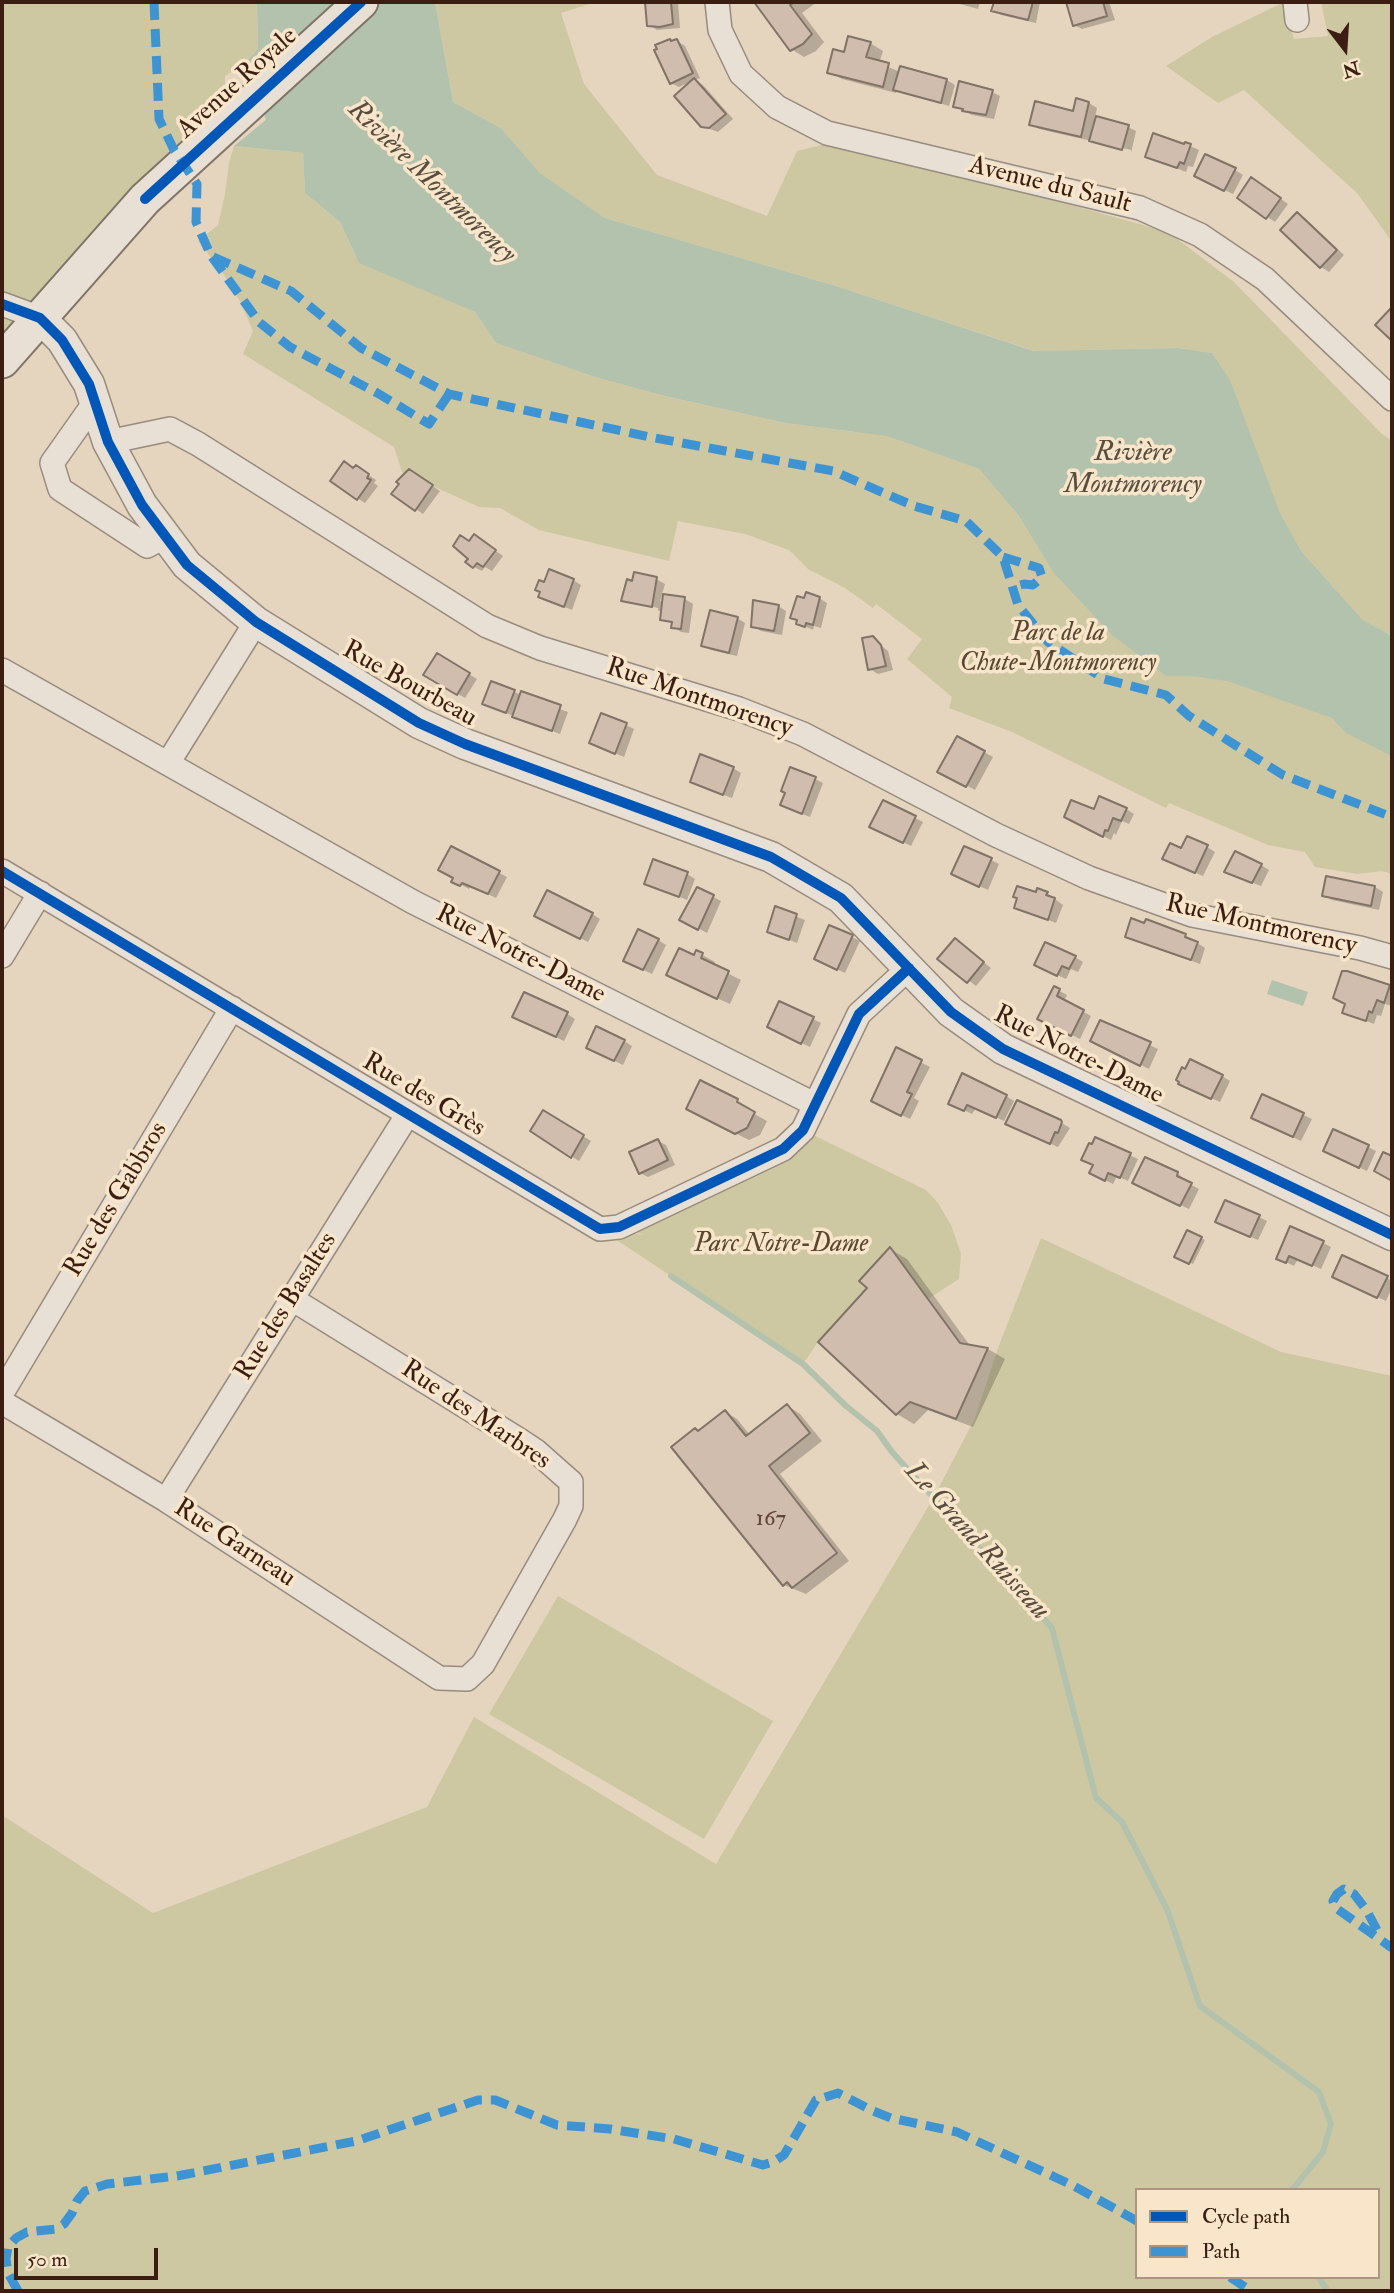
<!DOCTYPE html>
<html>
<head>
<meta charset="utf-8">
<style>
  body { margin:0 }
  #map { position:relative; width:1394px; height:2293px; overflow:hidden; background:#e5d4be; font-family:"IM FELL Double Pica",serif }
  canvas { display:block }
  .frame { position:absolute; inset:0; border:4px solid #3b1e11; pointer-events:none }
  .legend { position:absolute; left:1135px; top:2188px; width:245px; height:91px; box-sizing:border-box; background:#f8e5ca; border:2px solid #ac9580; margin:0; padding:9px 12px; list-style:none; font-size:21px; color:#3b1e11 }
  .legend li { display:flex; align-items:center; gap:14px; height:35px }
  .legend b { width:35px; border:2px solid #ac9580 }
  .north { position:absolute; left:1310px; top:14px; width:70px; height:70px; -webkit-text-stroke:5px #f8e5ca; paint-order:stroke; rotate:163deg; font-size:19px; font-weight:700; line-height:28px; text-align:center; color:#3b1e11 }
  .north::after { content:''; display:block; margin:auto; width:24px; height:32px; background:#3b1e11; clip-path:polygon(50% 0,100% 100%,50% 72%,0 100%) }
  .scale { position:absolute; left:14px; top:2248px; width:144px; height:32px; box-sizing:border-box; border:4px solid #3b1e11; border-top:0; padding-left:9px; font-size:21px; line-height:24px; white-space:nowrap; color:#3b1e11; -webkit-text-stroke:5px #f8e5ca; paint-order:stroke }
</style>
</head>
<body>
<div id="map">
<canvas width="1394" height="2293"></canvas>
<div class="frame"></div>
<ul class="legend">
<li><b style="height:9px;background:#0057b8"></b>Cycle path</li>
<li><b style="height:9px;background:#3e94d3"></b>Path</li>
</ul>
<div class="north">N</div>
<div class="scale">50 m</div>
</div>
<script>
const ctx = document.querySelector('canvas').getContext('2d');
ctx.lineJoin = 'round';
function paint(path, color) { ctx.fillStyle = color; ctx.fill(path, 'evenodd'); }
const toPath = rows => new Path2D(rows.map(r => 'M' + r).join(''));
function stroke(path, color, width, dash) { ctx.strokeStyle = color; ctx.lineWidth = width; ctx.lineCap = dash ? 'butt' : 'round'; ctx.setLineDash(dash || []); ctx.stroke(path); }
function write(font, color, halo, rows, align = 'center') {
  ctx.font = font + ' "IM FELL Double Pica",serif'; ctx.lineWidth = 7; ctx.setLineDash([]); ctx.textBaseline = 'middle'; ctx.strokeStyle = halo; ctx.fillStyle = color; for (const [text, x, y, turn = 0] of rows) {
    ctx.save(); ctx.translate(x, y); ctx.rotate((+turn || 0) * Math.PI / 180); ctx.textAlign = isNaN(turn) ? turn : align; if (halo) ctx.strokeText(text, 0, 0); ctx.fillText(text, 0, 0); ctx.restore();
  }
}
paint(toPath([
  [2,2,257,2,258,49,246,62,225,76,224,128,2,361],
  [435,2,596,2,561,13,584,84,657,175,767,216,797,151,829,143,1057,201,1168,232,1234,282,1381,433,1392,441,1392,636,1362,619,1302,552,1280,513,1212,353,1178,348,1035,351,836,286,605,218,540,173,501,128,453,102],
  [1321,2,1392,2,1392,242,1358,194,1244,90,1218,103,1166,66,1212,37,1282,3,1294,39,1328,36],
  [234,146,303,153,305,193,340,222,356,257,475,312,496,343,598,378,665,396,785,423,854,432,884,433,901,441,979,469,1019,516,1033,538,1392,737,1392,874,1382,871,1357,874,1315,867,1305,852,1268,845,1169,803,1166,808,1012,732,949,708,952,697,907,659,922,639,876,604,873,608,845,588,808,569,789,550,745,534,678,521,669,561,539,530,500,508,479,507,402,472,394,447,243,354,253,331,241,303,221,270,198,241,218,225,225,194,229,163],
  [803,1130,926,1190,938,1203,951,1225,961,1254,959,1279,928,1299,889,1247,859,1281,867,1288,818,1342,803,1364,600,1229,644,1235,619,1227],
  [1041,1238,1281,1352,1392,1376,1392,2291,2,2291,2,1815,153,1913,427,1807,474,1717,716,1864,934,1497,975,1418,998,1348],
  [1137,2190,1378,2190,1378,2277,1137,2277],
  [558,1596,773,1721,704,1839,489,1714]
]), '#cec8a2');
paint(toPath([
  [257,2,435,2,453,102,501,128,540,173,605,218,836,286,1034,351,1178,348,1212,353,1230,380,1280,513,1302,552,1362,619,1392,636,1392,756,1346,733,1332,718,1227,681,1192,676,1166,676,1112,635,1054,573,1019,516,979,469,887,436,785,423,665,396,598,378,496,343,475,312,359,263,340,222,305,193,303,153,234,146,266,120,246,62,258,49],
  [1272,980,1308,992,1303,1006,1267,994]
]), '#b3c2ad');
paint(toPath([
  [647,2,678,2,680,28,657,30,649,25],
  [756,2,817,2,802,13,824,42,816,51,804,57,791,49],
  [953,2,980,2,978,9],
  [996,2,1040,2,1036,23,1001,15,993,10],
  [1070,2,1109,2,1115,20,1082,29,1074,25,1068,3],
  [677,41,685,46,700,78,695,80,703,85,733,119,718,132,702,126,692,81,679,87,671,83],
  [870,43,883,51,879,63,900,72,901,68,947,80,955,85,949,106,897,90,896,93,842,79,829,72,845,54],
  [992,92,1000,96,994,119,972,115,955,106],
  [1089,103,1097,108,1095,118,1128,127,1136,131,1131,153,1131,150,1039,129,1031,124,1074,113],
  [1186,144,1199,150,1193,167,1188,166,1186,172,1147,156,1185,146],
  [1235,170,1243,175,1233,194,1204,180],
  [1260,184,1288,204,1275,222,1239,198],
  [1297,214,1305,218,1344,255,1329,272,1321,267],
  [354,469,364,472,376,480,374,483,378,486,365,503,357,498],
  [418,476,440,491,423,514,416,509],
  [482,541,503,556,492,571,485,567,482,571,474,567,470,543],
  [656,579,665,584,660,601,664,603,685,599,693,604,689,633,681,632,673,627,674,624,662,619,663,610,658,611,658,608,630,601,630,604,623,600],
  [573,580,581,585,572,610,540,597,545,584],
  [819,598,827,603,821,628,814,626,813,630,798,623],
  [778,606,786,611,782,635,761,631,753,626],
  [737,618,745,623,737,656,711,650,703,645],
  [872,638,888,651,893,670,878,674,870,669],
  [437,655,477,679,465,698,426,675],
  [514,692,568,712,560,734,493,708],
  [626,725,634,729,624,757,591,743],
  [958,738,993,757,975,790,940,771],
  [733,768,741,773,732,798,700,786],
  [815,779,823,783,810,817,790,809],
  [883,802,923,822,911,846,880,831],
  [1126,809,1134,814,1129,824,1122,821,1116,835,1114,833,1111,840,1074,821,1095,812],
  [1207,847,1215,852,1203,876,1172,863,1182,850],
  [452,848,507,877,496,898,471,886,469,889,454,881],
  [991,860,999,864,988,890,961,878],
  [1261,865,1269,870,1261,886,1235,876],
  [687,874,695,879,687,900,646,883],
  [1375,887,1383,892,1379,910,1332,900,1324,895],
  [698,889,721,901,707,933,681,919],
  [1047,893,1063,905,1056,923,1016,907,1037,895],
  [776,909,805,920,797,943,769,932],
  [592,914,600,919,588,942,544,920],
  [1185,935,1205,948,1200,964,1127,936],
  [852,937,860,941,845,973,824,963],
  [658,940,666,945,652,974,633,965],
  [955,940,991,968,976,986,940,958],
  [697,952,715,962,713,966,741,980,730,1004,681,982],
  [1075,957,1083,962,1078,972,1071,969,1066,979,1044,969],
  [1348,973,1392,988,1392,1006,1385,1004,1381,1016,1377,1015,1374,1024,1344,1012,1347,1004],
  [1054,988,1067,995,1064,1001,1091,1016,1080,1039,1047,1023],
  [567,1014,575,1019,564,1041,522,1021],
  [813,1019,821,1023,810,1047,777,1031],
  [1100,1022,1158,1049,1149,1069,1100,1045],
  [624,1041,632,1046,623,1065,596,1052],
  [897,1050,930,1067,914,1098,919,1101,910,1119,881,1105],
  [1222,1076,1230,1081,1220,1102,1188,1088],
  [701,1083,738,1101,750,1108,749,1111,767,1121,760,1135,749,1140,701,1116],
  [1006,1096,1014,1101,1004,1121,976,1108,972,1114,950,1103],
  [1263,1096,1312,1119,1301,1141,1261,1122],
  [544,1112,591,1141,579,1161,571,1156],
  [1060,1122,1070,1128,1058,1147,1016,1128],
  [1096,1139,1138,1159,1128,1181,1117,1176,1113,1184,1099,1177,1095,1165,1093,1146],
  [658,1141,666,1145,675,1165,648,1177,640,1173],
  [1368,1147,1376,1151,1367,1171,1333,1155],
  [1146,1159,1178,1174,1185,1179,1184,1181,1199,1189,1189,1209,1142,1187],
  [1259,1217,1267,1221,1258,1240,1225,1226],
  [1187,1232,1205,1240,1193,1264,1177,1256],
  [1323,1243,1331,1247,1321,1269,1298,1259,1294,1266,1278,1258],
  [890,1249,907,1259,971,1347,988,1349,1005,1359,973,1427,928,1410,914,1424,897,1414,869,1288],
  [1387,1278,1392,1281,1392,1288,1386,1301,1342,1280],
  [788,1406,800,1414,822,1441,780,1474,849,1561,806,1594,784,1585,699,1432,725,1412,737,1419,750,1435]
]), '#0003');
stroke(toPath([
  [671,1276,803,1364,845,1405,877,1431,892,1452,1052,1628,1096,1798,1122,1822,1167,1909,1200,2006,1319,2092,1331,2124,1323,2152,1292,2190],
  [1318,2277,1328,2291]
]), '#b3c2ad', 6);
const building = toPath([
  [645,2,671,2,673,24,660,27,647,26,645,2],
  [754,2,795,2,790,5,812,34,803,44,790,51,754,2],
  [994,2,1033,2,1028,20,991,11,994,2],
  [1066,2,1103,2,1107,16,1073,26,1066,2],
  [848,36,871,42,866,57,889,63,883,87,827,73,833,49,844,52,848,36],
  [670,39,671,41,677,39,693,73,670,84,654,50,657,49,655,45,670,39],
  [900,66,947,79,941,103,893,90,900,66],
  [694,78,726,114,709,128,701,127,674,96,694,78],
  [959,81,993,90,986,115,962,111,963,109,953,107,959,81],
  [1076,98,1089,102,1081,137,1029,125,1035,101,1073,111,1076,98],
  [1096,116,1129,125,1122,150,1089,141,1096,116],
  [1153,133,1184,144,1185,142,1191,144,1184,164,1180,162,1177,168,1145,157,1153,133],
  [1205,154,1236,168,1224,191,1194,176,1205,154],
  [1251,177,1281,198,1266,219,1237,198,1251,177],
  [1297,212,1337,250,1320,268,1280,230,1297,212],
  [1392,307,1392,341,1375,325,1392,307],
  [344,461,353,468,356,465,369,474,367,478,371,480,357,500,330,481,344,461],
  [409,469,433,485,415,511,391,494,399,484,396,482,409,469],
  [474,534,496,550,483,567,477,563,473,568,465,562,468,559,453,546,460,535,469,541,474,534],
  [549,569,574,579,564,607,538,597,540,592,535,590,539,580,544,582,549,569],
  [634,572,657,577,652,607,621,601,627,579,632,581,634,572],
  [806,592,820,597,813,625,806,623,805,627,796,624,797,620,790,618,797,596,804,598,806,592],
  [663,594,685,597,681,629,671,628,672,622,660,620,663,594],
  [753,600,779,605,774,631,751,627,753,600],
  [710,610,738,617,729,653,701,646,710,610],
  [873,636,881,645,886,666,868,670,862,638,873,636],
  [437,653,470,673,457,695,423,675,437,653],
  [491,681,515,690,506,713,482,704,491,681],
  [521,691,561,705,552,731,512,717,521,691],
  [601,713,627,723,615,754,589,743,601,713],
  [957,736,985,751,966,787,937,772,957,736],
  [700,754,734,767,723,795,690,782,700,754],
  [790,767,816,777,802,814,780,805,785,793,781,791,790,767],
  [1099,796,1127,808,1121,821,1113,818,1108,831,1105,830,1103,837,1064,817,1071,800,1094,809,1099,796],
  [883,800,916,816,903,843,869,827,883,800],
  [1187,836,1208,845,1195,873,1162,859,1170,843,1181,848,1187,836],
  [451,846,500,871,488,894,462,883,460,886,451,882,453,878,438,870,451,846],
  [964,846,992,858,979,887,951,874,964,846],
  [1235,851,1262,864,1252,883,1224,872,1235,851],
  [653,859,688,872,679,897,644,884,653,859],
  [1326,876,1375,886,1371,906,1322,896,1326,876],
  [1017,886,1036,892,1037,888,1048,892,1046,895,1055,898,1048,920,1014,908,1017,898,1013,897,1017,886],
  [697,887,714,895,698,930,679,920,697,887],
  [547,890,593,913,580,939,534,916,547,890],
  [775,906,797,914,789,940,767,932,775,906],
  [1131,918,1144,923,1146,919,1186,934,1185,937,1198,942,1191,960,1125,937,1131,918],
  [829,925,853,935,837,970,814,959,829,925],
  [638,929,659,939,643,970,623,961,638,929],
  [955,938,984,962,967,983,937,959,955,938],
  [1045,942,1076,956,1069,969,1062,966,1057,976,1034,965,1045,942],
  [679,948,694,955,696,950,703,953,701,958,729,971,717,999,666,975,679,948],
  [1342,971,1347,971,1390,985,1384,1003,1377,1000,1372,1013,1369,1011,1366,1021,1342,1013,1345,1004,1333,998,1342,971],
  [1054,986,1060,989,1057,996,1084,1010,1071,1036,1037,1019,1054,986],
  [524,992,568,1012,556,1037,512,1017,524,992],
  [779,1001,814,1017,801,1044,767,1027,779,1001],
  [1100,1020,1151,1042,1140,1066,1090,1041,1100,1020],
  [596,1026,625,1040,614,1061,586,1048,596,1026],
  [896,1047,922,1060,907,1092,912,1094,901,1116,871,1101,896,1047],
  [1190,1059,1223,1075,1211,1099,1178,1084,1179,1082,1176,1080,1182,1067,1185,1069,1190,1059],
  [962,1073,1007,1095,996,1118,967,1105,964,1111,948,1104,962,1073],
  [700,1080,738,1099,737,1102,755,1112,747,1128,735,1134,686,1109,700,1080],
  [1262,1094,1304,1113,1293,1137,1251,1118,1262,1094],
  [1017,1100,1061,1120,1062,1122,1058,1133,1055,1132,1050,1144,1005,1124,1017,1100],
  [543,1110,584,1135,571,1158,530,1131,543,1110],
  [1333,1129,1369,1145,1359,1168,1323,1151,1333,1129],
  [1095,1137,1131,1153,1120,1178,1108,1173,1105,1181,1089,1173,1093,1165,1081,1160,1089,1143,1092,1144,1095,1137],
  [658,1139,668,1160,639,1174,629,1152,658,1139],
  [1383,1152,1392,1156,1392,1181,1374,1171,1383,1152],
  [1145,1157,1178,1172,1177,1176,1192,1183,1180,1206,1132,1183,1145,1157],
  [1225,1200,1260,1215,1250,1237,1215,1222,1225,1200],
  [1290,1226,1324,1241,1312,1266,1289,1256,1286,1263,1276,1259,1290,1226],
  [1187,1230,1202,1237,1189,1264,1174,1257,1187,1230],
  [890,1247,960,1343,988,1348,956,1419,910,1402,896,1415,818,1342,867,1288,859,1281,890,1247],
  [1342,1255,1388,1276,1377,1298,1332,1277,1342,1255],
  [787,1404,810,1433,769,1466,837,1553,792,1588,787,1582,783,1586,671,1447,695,1428,698,1431,725,1410,746,1436,787,1404]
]);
paint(building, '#d1bdae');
stroke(building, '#807367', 2);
const minor = toPath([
  [717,2,720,30,741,74,777,107,827,133,1140,208,1200,235,1265,279,1392,399],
  [1295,2,1297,20],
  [2,304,40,318],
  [95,402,52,463,60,489,147,546,166,536],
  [108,442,170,429,198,444,487,626,540,648,739,709,803,734,996,835,1089,878,1192,915,1360,948,1392,957],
  [2,670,413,902,814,1104],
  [168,763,256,622],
  [2,871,600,1229,619,1227,783,1149,803,1130,859,1014,909,968],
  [2,956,40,893],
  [2,1393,232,1008],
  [2,1402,166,1500,439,1678,467,1679,483,1664,565,1519,571,1506,571,1482,536,1451,521,1441,292,1299],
  [166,1500,408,1114]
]);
const tertiary = toPath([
  [40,318,62,340,89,384,108,442,142,505,187,565,256,622,419,723,465,744,771,857,841,898,951,1012,1003,1049,1392,1235]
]);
const secondary = toPath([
  [2,361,145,199,361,2]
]);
stroke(minor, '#998b7d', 26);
stroke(tertiary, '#998b7d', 33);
stroke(secondary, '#807367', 37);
stroke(minor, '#e8e0d5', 23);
stroke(tertiary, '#e8e0d5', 30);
stroke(secondary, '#e8e0d5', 33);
stroke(toPath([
  [154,2,159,119,174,150,197,184,196,222,211,256,291,291,361,348,449,394,650,437,833,471,914,506,966,521,1003,557,1018,605,1048,642,1104,679,1166,695,1189,716,1283,775,1392,817],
  [212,257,259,322,290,347,379,394,429,424,449,394],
  [1003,557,1039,568,1042,577,1033,585,1024,584,1017,586,1014,590],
  [1377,1930,1367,1911,1354,1894,1344,1889,1337,1894,1333,1901,1336,1908,1392,1948],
  [1230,2277,1251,2291],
  [18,2291,8,2273,6,2259,8,2247,16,2238,27,2232,56,2229,64,2224,72,2213,77,2201,85,2191,107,2184,177,2176,356,2141,478,2100,495,2100,557,2125,610,2129,674,2139,763,2165,773,2162,784,2155,816,2100,838,2093,873,2111,891,2118,957,2132,1074,2186,1137,2221]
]), '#3e94d3', 9, [18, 9]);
stroke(toPath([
  [145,199,361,2],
  [2,304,40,318,62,340,89,384,108,442,142,505,187,565,256,622,419,723,465,744,771,857,841,898,951,1012,1003,1049,1392,1235],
  [2,871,600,1229,619,1227,783,1149,803,1130,859,1014,909,968]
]), '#0057b8', 10);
write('23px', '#614639', null, [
  ["167",771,1520]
]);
write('26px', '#3b1e11', '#f8e5ca', [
  ["Avenue Royale",238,84,-42],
  ["Avenue du Sault",1050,186,14],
  ["Rue Bourbeau",409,685,29],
  ["Rue Montmorency",699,699,19],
  ["Rue Montmorency",1261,926,13],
  ["Rue Notre-Dame",520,955,27],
  ["Rue Notre-Dame",1078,1056,27],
  ["Rue des Grès",423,1096,31],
  ["Rue des Gabbros",117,1200,-59],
  ["Rue des Basaltes",287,1307,-58],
  ["Rue des Marbres",475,1416,34],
  ["Rue Garneau",234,1544,33]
]);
write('italic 26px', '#5b4630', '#f8e5ca', [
  ["Parc de la",1058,634],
  ["Chute-Montmorency",1058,664],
  ["Parc Notre-Dame",781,1245]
]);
write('italic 28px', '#584d3e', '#f8e5ca', [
  ["Rivière Montmorency",431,183,44],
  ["Rivière",1133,454],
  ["Montmorency",1133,486],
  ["Le Grand Ruisseau",976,1542,48]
]);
</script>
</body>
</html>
